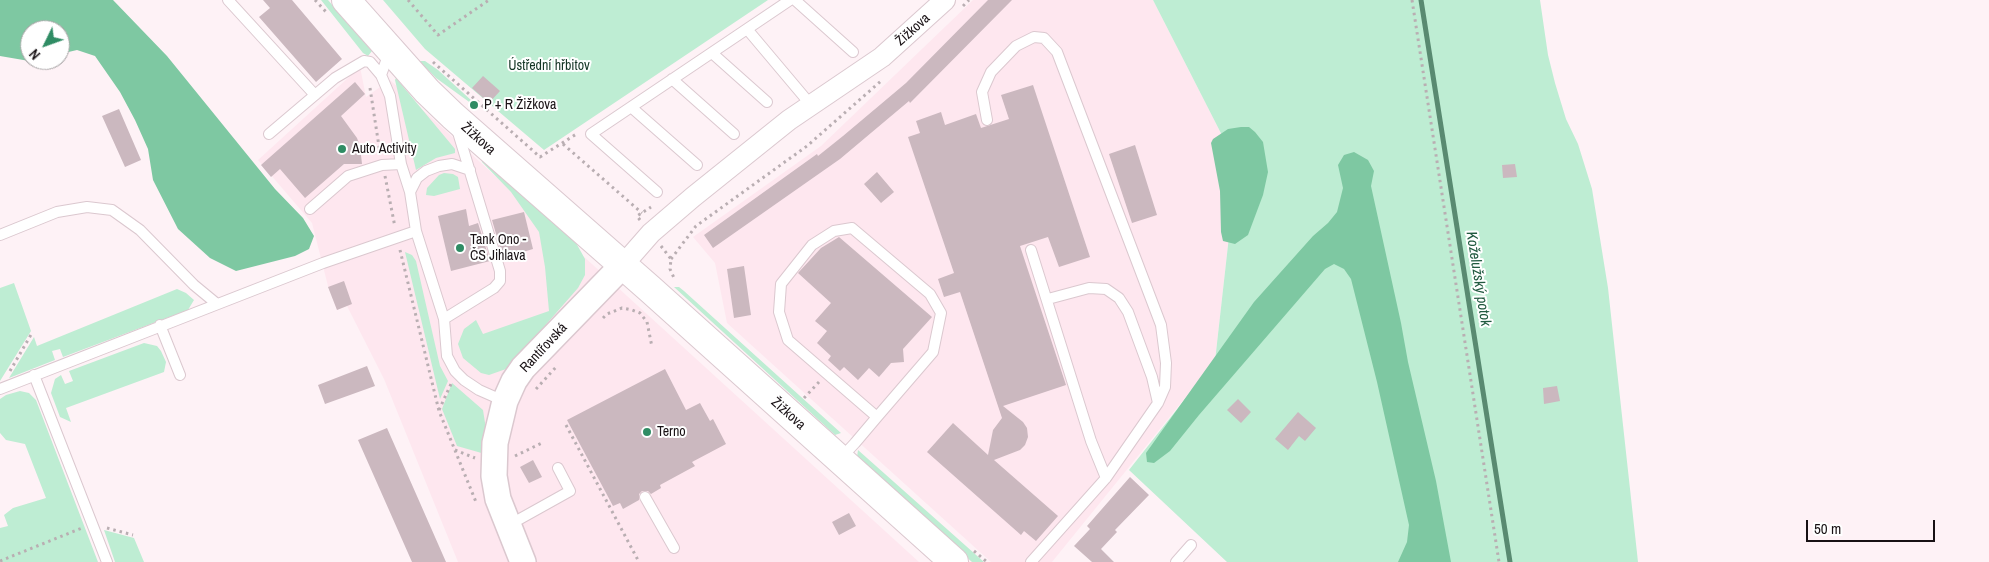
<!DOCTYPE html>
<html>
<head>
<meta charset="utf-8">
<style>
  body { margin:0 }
  #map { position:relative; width:1989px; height:562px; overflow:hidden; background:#fef2f6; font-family:"Archivo Narrow",sans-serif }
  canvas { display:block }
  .north { position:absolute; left:20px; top:20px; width:50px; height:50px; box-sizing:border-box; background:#fff; border:1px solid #a3a0a1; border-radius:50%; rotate:228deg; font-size:14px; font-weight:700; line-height:20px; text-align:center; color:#181114 }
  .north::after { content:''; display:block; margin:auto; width:18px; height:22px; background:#2f8c64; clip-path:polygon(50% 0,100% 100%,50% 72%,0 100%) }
  .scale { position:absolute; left:1806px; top:520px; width:129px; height:22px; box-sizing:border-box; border:2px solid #181114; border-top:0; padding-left:6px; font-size:15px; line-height:18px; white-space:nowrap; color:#181114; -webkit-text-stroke:4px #fff; paint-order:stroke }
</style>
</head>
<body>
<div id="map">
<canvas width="1989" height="562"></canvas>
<div class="north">N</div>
<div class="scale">50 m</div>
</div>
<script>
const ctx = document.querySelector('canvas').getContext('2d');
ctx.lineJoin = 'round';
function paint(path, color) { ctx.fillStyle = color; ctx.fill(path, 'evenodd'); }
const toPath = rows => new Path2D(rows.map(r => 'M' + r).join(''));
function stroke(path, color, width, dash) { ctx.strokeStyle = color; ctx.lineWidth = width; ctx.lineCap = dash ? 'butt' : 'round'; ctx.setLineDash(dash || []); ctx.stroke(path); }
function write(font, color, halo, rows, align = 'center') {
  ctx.font = font + ' "Archivo Narrow",sans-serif'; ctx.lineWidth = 4; ctx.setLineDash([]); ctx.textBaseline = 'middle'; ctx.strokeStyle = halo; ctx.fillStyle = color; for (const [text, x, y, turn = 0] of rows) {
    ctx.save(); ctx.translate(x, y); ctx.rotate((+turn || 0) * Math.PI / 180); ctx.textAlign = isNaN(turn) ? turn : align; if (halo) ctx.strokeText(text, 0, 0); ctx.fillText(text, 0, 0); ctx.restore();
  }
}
paint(toPath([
  [973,0,1153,0,1229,149,1236,174,1215,361,1052,562,991,562,727,323,715,263,693,237,821,146],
  [360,67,366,97,390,80,919,562,458,562,384,379,347,306,337,310,328,286,312,223,258,160]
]), '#fee7ef');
paint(toPath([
  [321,0,328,0,372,51,368,56,363,53],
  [383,0,768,0,544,150,425,49],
  [1153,0,1540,0,1548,55,1555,83,1566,119,1578,144,1592,189,1608,288,1638,562,1227,562,1129,470,1215,361,1236,174,1229,149],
  [419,61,425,61,438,70,472,101,472,104,436,78],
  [396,78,455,149,455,153,436,158,416,170,395,80],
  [481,157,575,241,585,259,585,275,578,288,514,361,506,369,489,375,481,373,463,358,458,344,464,329,476,320,483,334,549,311,545,267,539,232,511,192,482,162],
  [444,173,453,174,458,177,460,189,434,196,426,195,427,188,439,175],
  [405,252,412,255,416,261,440,366,448,381,440,399],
  [14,283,31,331,0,381,0,288],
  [674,287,679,287,684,291,841,433,835,435],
  [177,289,186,293,194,300,188,310,63,357,60,349,52,351,55,360,9,378,34,337,37,346],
  [144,343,157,346,161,351,166,362,164,372,66,408,71,422,60,417,51,393,55,379,61,375,65,384,73,381,69,371],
  [452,383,483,410,486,429,485,454,457,446,442,409],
  [20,391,29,393,36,400,98,562,0,562,0,528,8,526,4,515,13,508,46,498,25,444,6,440,0,433,0,399,6,395],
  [858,450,984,562,972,562,859,462,857,457],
  [104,530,134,538,144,562,115,562]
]), '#beedd3');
paint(toPath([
  [0,0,113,0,167,56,275,189,303,218,314,236,309,249,295,256,236,271,210,258,178,229,153,180,148,149,135,120,120,92,95,56,77,50,60,54,60,30,30,30,30,60,41,60,35,62,0,56],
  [1241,127,1249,127,1255,132,1263,142,1268,172,1263,195,1248,235,1235,244,1223,241,1221,232,1220,191,1211,143,1213,139,1228,129],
  [1354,152,1368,160,1374,171,1371,186,1401,323,1408,362,1436,481,1451,562,1398,562,1407,542,1409,525,1377,382,1351,279,1344,269,1334,264,1325,269,1199,415,1170,451,1154,463,1147,462,1146,453,1254,302,1313,236,1328,223,1337,212,1343,188,1338,165,1344,155]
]), '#7ec8a2');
stroke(toPath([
  [1421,0,1510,562]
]), '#598a71', 5);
paint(toPath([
  [263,0,292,0,342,59,316,82,259,17,270,8],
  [988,0,1012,0,910,103,909,101,840,159,713,248,704,235,817,154,818,156,843,136,906,83],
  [483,76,500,91,489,103,472,88],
  [355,82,365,94,341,116,357,138,360,146,362,164,344,164,305,198,280,169,271,177,261,165],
  [1033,85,1090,257,1059,267,1048,237,1020,246,1066,385,1003,406,1023,422,1027,428,1028,437,1025,445,1020,450,994,460,1058,516,1036,541,1024,531,1021,535,927,452,953,423,988,455,993,430,1002,418,960,292,944,297,938,279,954,273,908,137,920,133,916,121,941,112,945,125,976,114,981,128,1009,119,1001,95],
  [119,109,141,160,125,167,102,116],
  [1135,145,1157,215,1132,223,1109,154],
  [1515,164,1517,177,1503,178,1502,165],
  [877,172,894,192,881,203,864,184],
  [466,209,469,226,478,223,490,261,451,271,438,216],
  [524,212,533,249,503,258,492,220],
  [839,237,932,317,903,349,904,362,891,363,879,377,869,368,858,380,844,367,840,371,828,360,831,356,817,343,827,331,815,321,831,303,798,273,821,248],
  [744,266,751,315,734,318,727,269],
  [344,281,352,304,337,310,328,287],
  [367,366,375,386,325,404,318,385],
  [665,369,686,410,700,403,710,421,713,419,726,444,692,462,695,466,660,485,661,488,651,494,648,491,642,491,639,494,639,500,623,509,620,503,613,506,567,420],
  [1557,386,1560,401,1544,404,1543,388],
  [1238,399,1251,412,1241,423,1227,410],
  [1298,412,1316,428,1305,441,1299,436,1288,450,1275,439],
  [387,428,446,562,412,562,358,440],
  [533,460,542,477,529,483,520,467],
  [1130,477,1149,495,1115,530,1117,532,1101,549,1114,562,1092,562,1074,546,1090,529,1087,526],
  [849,513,856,526,839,535,832,522]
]), '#cbb8bf');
const service = toPath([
  [228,0,315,95],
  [790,0,747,29,811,105],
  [795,0,853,52],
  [389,53,381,75,390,96,401,164,410,192,416,231,444,319,447,356,455,371,464,380,479,390,504,401],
  [712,53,767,102],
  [672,79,734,134],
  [631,107,697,165],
  [987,120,982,92,991,72,1016,46,1034,37,1044,38,1057,52,1161,325,1166,363,1165,387,1158,403,1106,478,1031,562],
  [269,134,335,78,364,61,370,62,381,75],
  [410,192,417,178,426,171,439,166,452,164,470,170],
  [657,192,591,134,747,29],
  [310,209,348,176,382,165,401,164],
  [0,235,57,212,87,207,112,210,140,230,194,285,217,304],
  [1031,250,1091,441,1106,478],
  [1048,299,1089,288,1106,289,1119,298,1128,312,1152,377,1158,403],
  [444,319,494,288,500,281,500,271,457,129],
  [160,325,180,375],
  [34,375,107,562],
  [0,389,323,263,416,231],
  [840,459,855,443,877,417,933,352,941,313,930,294,852,228,834,231,812,245,781,284,779,312,788,340,877,417],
  [645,497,674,548],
  [509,525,570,491,558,468],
  [1176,562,1191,545]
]);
const minor = toPath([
  [623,265,651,233,693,197,789,120,882,57,945,0]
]);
const tertiary = toPath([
  [523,562,498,499,494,476,495,443,505,401,514,381,523,368,623,265]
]);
const secondary = toPath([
  [346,0,427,91,453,116,650,289,954,562]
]);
stroke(service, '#dbc8cf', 12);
stroke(minor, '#dbc8cf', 22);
stroke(tertiary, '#dbc8cf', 28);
stroke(secondary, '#dbc8cf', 30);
stroke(toPath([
  [315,0,327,13],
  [408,0,438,35,489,0],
  [1412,0,1499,562],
  [963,6,969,0],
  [433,62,540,157,578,133],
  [370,88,380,153],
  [563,144,642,213],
  [385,176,395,227],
  [640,220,637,216,651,207],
  [661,246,671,259,670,269,675,280],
  [400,250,439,411,476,502],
  [671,259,696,226,807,146,881,81],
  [603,318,607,314,622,308,632,310,640,313,647,322,652,347],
  [10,371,32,333],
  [536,389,557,366],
  [804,398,819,382],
  [439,410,451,384],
  [566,425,639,562],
  [455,450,475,458],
  [515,456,544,442],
  [107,528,133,535],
  [974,551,987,562],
  [0,561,82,528]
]), '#b9aeb2', 3, [2.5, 4]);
stroke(service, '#fff', 10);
stroke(minor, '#fff', 20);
stroke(tertiary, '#fff', 25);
stroke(secondary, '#fff', 28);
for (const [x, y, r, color] of [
  [474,105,5,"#2f8c64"],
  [342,149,5,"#2f8c64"],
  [460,248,5,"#2f8c64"],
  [647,432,5,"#2f8c64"]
]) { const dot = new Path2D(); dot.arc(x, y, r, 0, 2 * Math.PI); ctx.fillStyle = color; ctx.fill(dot); stroke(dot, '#fff', 2); }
write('14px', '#181114', '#fff', [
  ["Žižkova",913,30,-42],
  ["Žižkova",478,139,42],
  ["Rantířovská",544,348,-47],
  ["Žižkova",788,414,42]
]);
write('14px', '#143525', '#fff', [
  ["Ústřední hřbitov",549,66]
]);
write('14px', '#181114', '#fff', [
  ["P + R Žižkova",484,105],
  ["Auto Activity",352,149],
  ["Tank Ono -",470,240],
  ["ČS Jihlava",470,256],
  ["Terno",657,432]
], 'left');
write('italic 15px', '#225a40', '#fff', [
  ["Koželužský potok",1478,279,81]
]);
</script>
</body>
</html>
